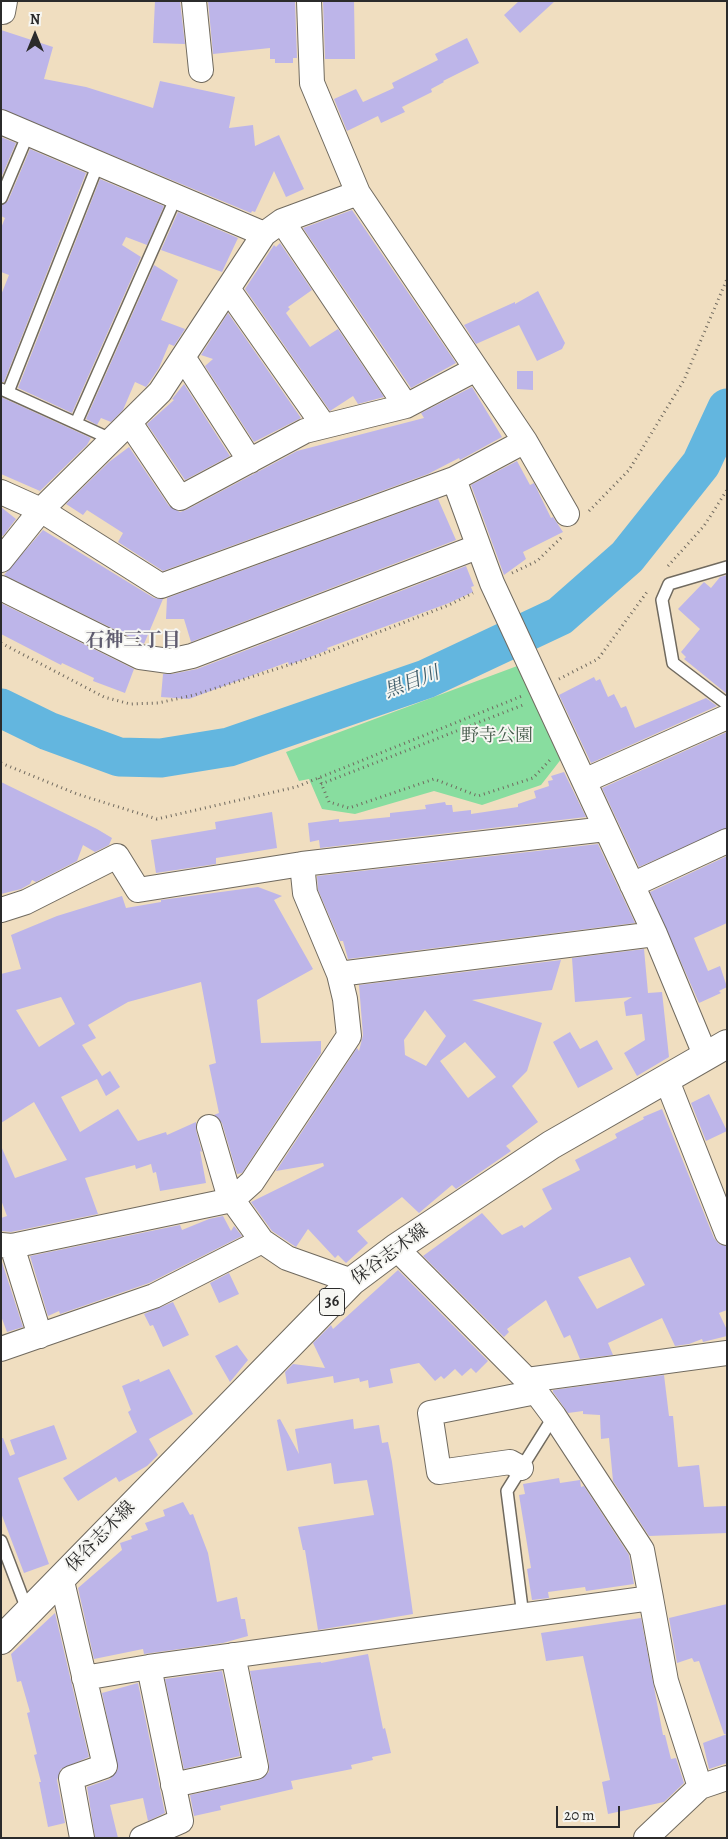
<!DOCTYPE html>
<html>
<head>
<meta charset="utf-8">
<style>
  body { margin:0 }
  #map { position:relative; width:728px; height:1839px; overflow:hidden; background:#f0dec0; font-family:Alegreya,serif }
  canvas { display:block }
  .frame { position:absolute; inset:0; border:2px solid #2b2b2b; pointer-events:none }
  .north { position:absolute; left:10px; top:10px; width:50px; height:50px; -webkit-text-stroke:4px #f6f6f2; paint-order:stroke; rotate:0deg; font-size:14px; font-weight:700; line-height:20px; text-align:center; color:#2b2b2b }
  .north::after { content:''; display:block; margin:auto; width:18px; height:22px; background:#2b2b2b; clip-path:polygon(50% 0,100% 100%,50% 72%,0 100%) }
  .scale { position:absolute; left:556px; top:1806px; width:64px; height:22px; box-sizing:border-box; border:2px solid #2b2b2b; border-top:0; padding-left:6px; font-size:15px; line-height:18px; white-space:nowrap; color:#2b2b2b; -webkit-text-stroke:4px #f6f6f2; paint-order:stroke }
</style>
</head>
<body>
<div id="map">
<canvas width="728" height="1839"></canvas>
<div class="frame"></div>
<div class="north">N</div>
<div class="scale">20 m</div>
</div>
<script>
const ctx = document.querySelector('canvas').getContext('2d');
ctx.lineJoin = 'round';
function paint(path, color) { ctx.fillStyle = color; ctx.fill(path, 'evenodd'); }
const toPath = rows => new Path2D(rows.map(r => 'M' + r).join(''));
function stroke(path, color, width, dash) { ctx.strokeStyle = color; ctx.lineWidth = width; ctx.lineCap = dash ? 'butt' : 'round'; ctx.setLineDash(dash || []); ctx.stroke(path); }
function write(font, color, halo, rows, align = 'center') {
  ctx.font = font + ' Alegreya,"Noto Serif JP",serif'; ctx.lineWidth = 4; ctx.setLineDash([]); ctx.textBaseline = 'middle'; ctx.strokeStyle = halo; ctx.fillStyle = color; for (const [text, x, y, turn = 0] of rows) {
    ctx.save(); ctx.translate(x, y); ctx.rotate((+turn || 0) * Math.PI / 180); ctx.textAlign = isNaN(turn) ? turn : align; if (halo) ctx.strokeText(text, 0, 0); ctx.fillText(text, 0, 0); ctx.restore();
  }
}
paint(toPath([
  [528,662,569,749,541,785,482,805,434,791,355,814,322,809,309,779,299,781,286,752]
]), '#88dd9f');
stroke(toPath([
  [1,708,48,731,119,757,161,758,229,747,426,679,560,616,627,557,701,464,727,408]
]), '#63b6df', 39);
paint(toPath([
  [155,1,180,1,185,44,153,43],
  [208,1,295,1,297,58,293,58,293,63,275,63,275,59,270,59,270,48,213,54],
  [323,1,354,1,355,59,325,59],
  [519,1,555,1,520,33,504,15],
  [1,30,53,47,44,79,86,87,153,108,160,81,235,97,229,128,253,125,255,146,279,135,304,189,286,197,274,171,255,212,252,211,251,213,1,109],
  [467,38,479,63,443,81,444,82,431,89,432,92,402,107,405,112,381,123,378,116,347,131,334,99,356,89,363,102,394,88,392,83,438,60,435,54],
  [1,137,16,143,1,178],
  [30,149,86,173,4,382,1,382,1,295,9,275,1,272,1,228,5,218,1,216,1,205,8,201],
  [100,179,164,206,147,245,126,237,122,245,141,257,72,413,18,388],
  [352,210,456,363,411,388,303,228],
  [178,212,238,238,222,272,161,250],
  [280,243,312,290,288,307,290,309,286,313,310,347,338,329,384,397,358,404,353,396,330,411,245,289,274,245,276,247],
  [154,265,178,280,161,320,185,329,174,346,169,344,159,368,149,383,146,387,135,382,123,410,111,422,101,418,97,425,86,419],
  [538,291,565,343,562,349,537,361,519,325,476,344,464,325,515,302,515,304],
  [228,313,301,418,254,442,205,366,213,359,201,355],
  [517,371,533,371,533,390,517,389],
  [184,384,230,456,185,480,147,424,174,400,172,399],
  [472,387,502,437,460,460,459,458,428,474,163,571,118,542,123,533,87,510,83,515,66,504,109,462,129,447,169,506,180,512,186,510,297,451,424,418,421,413],
  [1,397,91,438,87,445,40,491,1,474],
  [517,461,530,485,534,483,551,518,553,517,563,532,523,552,526,559,504,575,471,485],
  [438,499,456,540,191,642,184,619,166,619,167,598],
  [1,507,16,519,3,536,1,535],
  [43,530,154,598,163,599,144,644,4,575],
  [466,566,474,586,471,587,473,592,449,603,327,648,328,650,289,665,288,662,189,699,161,697,163,674,172,674,197,669],
  [727,575,727,694,684,659,686,657,681,652,700,629,678,609,704,582,711,588,720,577],
  [1,603,134,669,125,693,93,681,94,678,62,663,61,665,1,634],
  [594,677,596,681,600,679,608,697,614,694,621,708,626,706,635,728,706,698,717,706,591,763,559,695],
  [727,732,727,828,639,867,602,788],
  [564,772,586,817,320,848,319,840,310,842,308,823,339,819,339,822,390,817,390,813,426,809,425,805,445,802,446,805,452,805,453,812,471,810,471,814,518,807,518,804,536,798,534,791,549,786,548,781,553,780,551,776],
  [1,782,97,829,112,838,109,845,95,852,83,845,77,861,36,882,32,880,30,884,21,889,1,894],
  [272,812,277,848,216,858,216,864,156,873,151,840,216,829,215,822],
  [598,844,635,923,348,959,343,941,340,941,318,890,317,876],
  [727,856,727,923,694,938,708,971,720,966,727,987,719,991,721,993,699,1003,650,892],
  [258,887,282,896,274,900,313,969,257,1000,261,1043,321,1041,321,1053,242,1173,237,1174,222,1123,214,1115,219,1113,209,1065,216,1063,201,982,128,1002,88,1025,96,1038,82,1045,102,1076,110,1071,120,1087,106,1096,97,1079,61,1097,80,1132,118,1109,138,1141,166,1132,167,1135,196,1122,196,1130,202,1152,200,1151,206,1183,160,1191,156,1172,153,1173,151,1164,136,1169,135,1165,85,1178,98,1214,11,1232,1,1231,1,1218,7,1216,1,1200,1,1146,15,1178,67,1160,34,1102,1,1123,1,974,21,969,11,935,57,916,122,896,126,908,161,902,161,900],
  [61,997,75,1024,39,1047,16,1010],
  [644,949,648,993,662,992,669,1057,637,1076,624,1053,645,1040,642,1014,626,1016,624,1002,632,997,575,1002,572,958],
  [561,960,552,990,472,1000,542,1023,527,1071,512,1086,538,1122,506,1146,511,1151,456,1189,452,1185,419,1213,402,1197,357,1231,368,1243,346,1263,338,1255,335,1258,308,1229,296,1247,272,1231,251,1202,324,1166,323,1163,276,1171,357,1048,359,1051,363,1035,359,985],
  [425,1010,446,1036,426,1066,405,1055,404,1040],
  [465,1042,496,1077,468,1098,440,1061],
  [570,1032,580,1049,597,1040,613,1069,578,1088,553,1042],
  [709,1094,727,1131,706,1141,691,1103],
  [662,1109,714,1238,719,1244,727,1246,727,1310,719,1313,727,1330,727,1336,703,1342,702,1339,689,1344,675,1346,662,1318,608,1343,613,1355,580,1359,570,1335,564,1338,546,1300,507,1329,509,1332,504,1337,423,1256,482,1213,502,1235,522,1225,524,1228,552,1209,542,1189,580,1170,575,1160,617,1138,615,1134,644,1119,643,1117],
  [630,1257,645,1285,597,1309,578,1277],
  [223,1216,231,1231,234,1226,242,1236,149,1283,60,1314,59,1311,48,1316,30,1256,180,1225,182,1230,209,1219],
  [1,1259,23,1327,7,1332,1,1316],
  [398,1270,488,1361,476,1373,471,1368,462,1376,455,1369,444,1379,441,1376,435,1381,419,1363,390,1369,393,1383,369,1388,368,1380,360,1382,359,1378,334,1383,333,1376,287,1384,285,1372,293,1364,325,1368,313,1343,331,1325,333,1329],
  [229,1273,239,1294,219,1303,210,1283],
  [173,1302,189,1335,163,1347,153,1325,150,1326,144,1314],
  [237,1345,248,1360,230,1382,215,1356],
  [169,1369,193,1414,149,1439,158,1455,147,1466,119,1482,116,1477,78,1501,63,1478,137,1432,128,1412,131,1410,122,1386,139,1379,140,1382],
  [664,1375,669,1416,673,1416,678,1467,699,1465,704,1507,726,1506,727,1533,649,1536,613,1481,609,1438,601,1439,600,1415,583,1414,583,1411,568,1413,553,1392,553,1390],
  [280,1419,299,1454,295,1429,353,1419,354,1429,379,1425,382,1443,388,1442,392,1462,413,1614,318,1630,305,1550,303,1550,298,1527,374,1515,367,1480,334,1484,331,1463,287,1471,277,1420],
  [54,1425,67,1459,18,1478,49,1564,24,1573,1,1513,1,1438,3,1438,10,1456,15,1454,10,1440],
  [559,1478,560,1483,580,1480,581,1487,584,1486,629,1555,634,1584,586,1591,585,1587,548,1592,549,1598,532,1600,527,1569,531,1568,519,1495,525,1494,523,1484],
  [183,1502,190,1515,193,1514,208,1553,217,1602,237,1597,241,1619,245,1619,248,1636,223,1643,144,1654,143,1649,94,1659,78,1588,122,1550,120,1543,132,1539,131,1536,148,1530,145,1523,165,1516,163,1510],
  [727,1604,727,1734,724,1734,699,1661,694,1662,692,1658,677,1663,669,1618],
  [55,1613,89,1757,61,1769,57,1780,65,1823,48,1827,39,1782,41,1782,34,1755,37,1754,27,1713,30,1712,21,1681,17,1682,11,1654],
  [641,1618,663,1735,665,1735,671,1759,676,1758,684,1783,664,1802,608,1814,602,1782,610,1780,583,1656,546,1661,541,1633],
  [368,1654,383,1729,385,1728,391,1753,372,1757,373,1760,351,1765,352,1769,291,1781,293,1789,220,1806,221,1810,194,1816,190,1795,259,1780,269,1772,269,1764,250,1671,321,1662,321,1663],
  [222,1671,240,1756,184,1769,165,1679],
  [138,1683,165,1813,148,1821,143,1798,110,1805,118,1838,95,1838,87,1787,110,1779,118,1769,102,1693],
  [727,1734,727,1763,709,1769,703,1743]
]), '#bdb5e9');
const service = toPath([
  [1,198,28,134],
  [1,389,113,440],
  [8,392,98,164],
  [76,423,176,197],
  [727,567,669,584,662,600,673,663,727,704],
  [1,1541,28,1612],
  [523,1616,507,1491,554,1416]
]);
const minor = toPath([
  [194,1,201,70],
  [309,1,312,83,358,193,525,441,567,514],
  [3,12,5,1],
  [1,122,264,234,282,221,358,193],
  [282,221,406,406],
  [228,289,324,426],
  [183,357,250,461],
  [130,423,180,498,305,431,406,406,476,369],
  [454,479,492,583,655,934,706,1057],
  [1,492,41,510,161,586,454,479,525,441],
  [1,560,41,510,160,392,264,234],
  [1,588,140,657,169,661,192,656,477,547],
  [584,781,727,717],
  [632,885,727,841],
  [1,910,26,902,117,856,138,890,302,864,606,829],
  [339,974,655,934],
  [666,1078,727,1233],
  [209,1127,229,1195,262,1241,287,1258,352,1281],
  [1,1245,12,1246,40,1336],
  [12,1246,232,1200,252,1182,349,1036,345,999,339,974,305,893,302,864],
  [1,1349,154,1296,262,1241],
  [527,1380,727,1353],
  [521,1468,510,1462,439,1472,430,1413,536,1392],
  [61,1577,105,1766,71,1778,82,1838],
  [651,1598,666,1681,700,1787],
  [84,1678,149,1667],
  [173,1785,256,1767,233,1655],
  [142,1838,181,1821,149,1667,651,1598,642,1550,554,1416,527,1380,396,1248],
  [646,1838,700,1787,727,1778]
]);
const primary = toPath([
  [1,1640,352,1281,396,1248,551,1145,727,1044]
]);
stroke(service, '#706a5f', 14);
stroke(minor, '#706a5f', 26);
stroke(primary, '#706a5f', 30);
stroke(toPath([
  [589,511,629,470,684,380,727,279],
  [668,566,704,526,727,490],
  [512,573,537,561,563,536],
  [1,643,104,697,130,704,158,703,194,695,317,656,449,605,473,593],
  [559,679,598,659,647,592],
  [1,763,77,794,157,819,296,787,522,696],
  [319,778,329,802,349,808,434,779,478,796,533,778,550,760],
  [321,784,523,705]
]), '#706a5f', 3, [1, 4]);
stroke(service, '#fff', 11);
stroke(minor, '#fff', 24);
stroke(primary, '#fff', 28);
for (const [x, y, w] of [
  [332,1302,25]
]) { const box = new Path2D(); box.roundRect(x - w / 2, y - 13.5, w, 27, 4); ctx.fillStyle = '#f6f6f2'; ctx.fill(box); stroke(box, '#2b2b2b', 1); }
write('bold 16px', '#2b2b2b', null, [
  ["36",332,1302]
]);
write('18px', '#425848', '#f6f6f2', [
  ["野寺公園",497,737]
]);
write('18px', '#2b2b2b', '#f6f6f2', [
  ["保谷志木線",390,1255,-36],
  ["保谷志木線",101,1537,-46]
]);
write('bold 19px', '#5e5b6e', '#f6f6f2', [
  ["石神三丁目",133,641]
]);
write('italic 19px', '#3f5c6a', '#f6f6f2', [
  ["黒目川",412,683,-21]
]);
</script>
</body>
</html>
